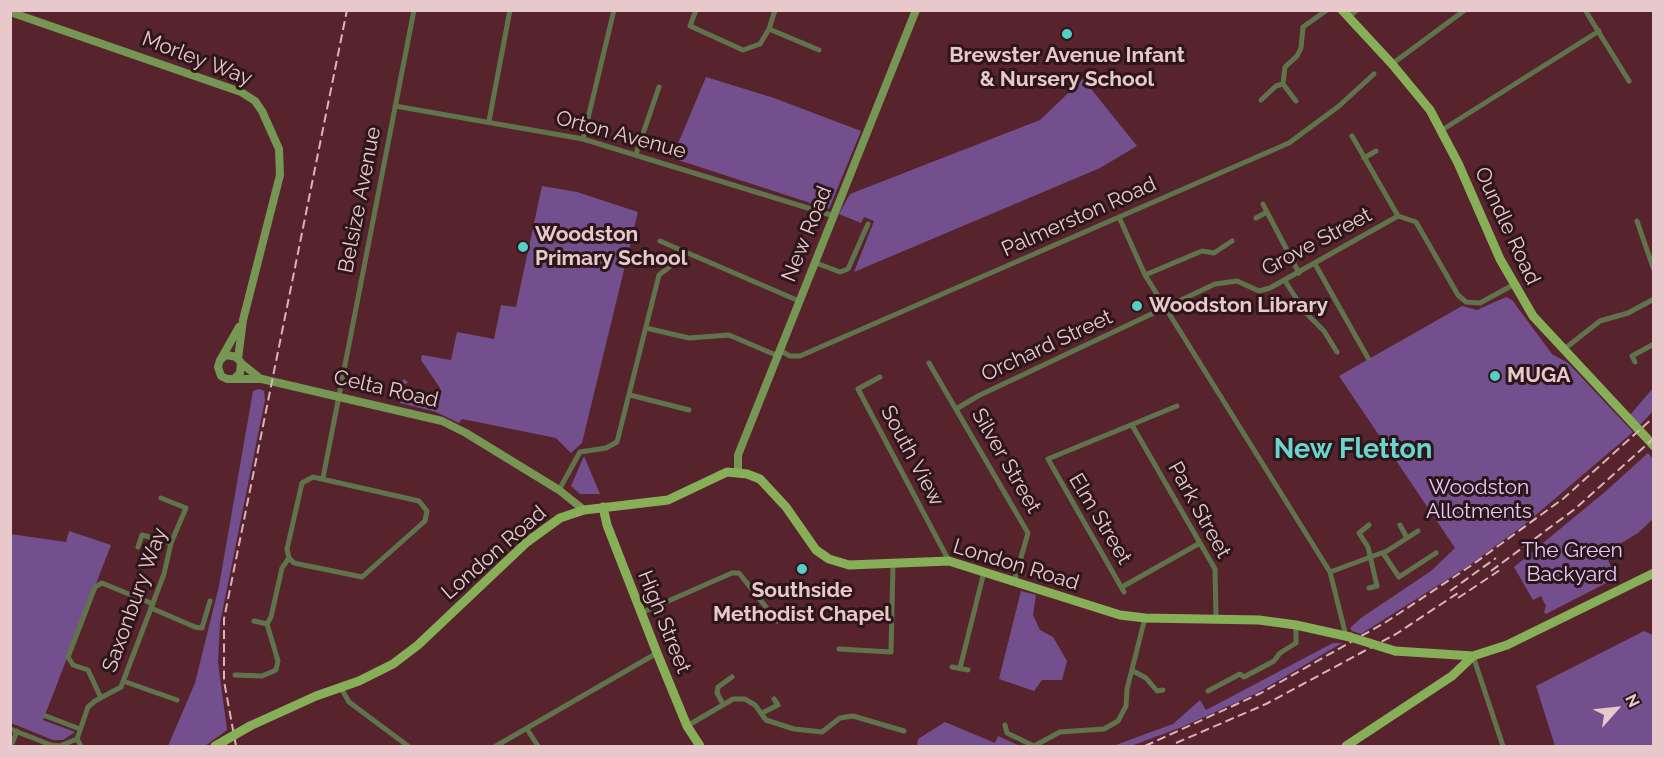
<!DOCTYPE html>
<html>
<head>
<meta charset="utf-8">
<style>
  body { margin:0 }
  #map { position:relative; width:1664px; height:757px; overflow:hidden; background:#57242e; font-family:Raleway,sans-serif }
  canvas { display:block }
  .frame { position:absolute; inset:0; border:12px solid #e9c8cc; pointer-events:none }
  .north { position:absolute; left:1586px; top:679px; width:60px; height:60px; -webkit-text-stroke:4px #2d161a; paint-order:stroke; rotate:63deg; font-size:16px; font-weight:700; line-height:24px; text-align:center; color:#e9c8cc }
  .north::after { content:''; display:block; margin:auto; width:21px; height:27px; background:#e9c8cc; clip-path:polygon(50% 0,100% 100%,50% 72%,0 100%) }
</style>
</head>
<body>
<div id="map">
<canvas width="1664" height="757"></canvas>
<div class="frame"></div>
<div class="north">N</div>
</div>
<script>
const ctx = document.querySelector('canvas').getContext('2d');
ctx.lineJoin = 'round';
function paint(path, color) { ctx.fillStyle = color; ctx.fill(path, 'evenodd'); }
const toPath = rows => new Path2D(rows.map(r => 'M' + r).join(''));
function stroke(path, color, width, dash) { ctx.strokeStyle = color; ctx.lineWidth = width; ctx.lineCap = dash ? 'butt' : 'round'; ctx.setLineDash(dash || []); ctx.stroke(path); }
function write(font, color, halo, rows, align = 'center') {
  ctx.font = font + ' Raleway,sans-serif'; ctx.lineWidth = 6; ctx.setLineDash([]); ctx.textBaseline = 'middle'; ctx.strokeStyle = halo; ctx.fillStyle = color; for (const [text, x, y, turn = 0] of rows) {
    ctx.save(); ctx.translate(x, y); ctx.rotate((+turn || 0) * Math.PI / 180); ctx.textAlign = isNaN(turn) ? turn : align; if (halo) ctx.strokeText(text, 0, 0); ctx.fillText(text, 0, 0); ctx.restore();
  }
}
paint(toPath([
  [706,77,774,98,861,131,829,209,672,158],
  [1083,79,1137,146,1100,168,854,272,874,221,864,217,861,223,839,214,850,194,1040,120],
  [542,186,577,192,638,212,582,443,571,453,556,438,462,419,459,423,436,412,400,403,398,386,404,379,408,382,403,386,402,401,436,408,440,388,421,360,422,355,451,360,457,332,494,339,501,305,516,307],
  [1506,297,1512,300,1552,354,1568,363,1633,432,1524,525,1467,567,1361,634,1352,631,1350,628,1361,618,1431,571,1455,548,1339,376,1462,306,1477,310],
  [1653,388,1653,411,1640,425,1630,415],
  [259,389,264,391,265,400,220,623,218,662,227,730,205,746,168,746,195,683,219,586,253,391],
  [1648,453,1653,459,1653,519,1638,533,1605,553,1616,578,1546,614,1544,612,1546,606,1541,596,1533,600,1514,567,1606,491],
  [584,456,600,494,580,494,571,486],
  [69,531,111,545,43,720,75,732,63,740,53,740,11,723,10,534,66,542],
  [1021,591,1036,595,1033,615,1040,630,1053,637,1067,661,1062,680,1042,680,1034,691,999,679],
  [1644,631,1653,635,1653,746,1555,746,1536,686],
  [1333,643,1342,643,1257,693,1182,727,1131,746,1113,746,1173,724,1200,700,1206,710],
  [945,722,995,743,998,736,1020,746,917,746,918,739]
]), '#734f8e');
stroke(toPath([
  [696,10,690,26,743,50,760,44,769,29,775,10],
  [1585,10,1629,81],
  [1348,18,1357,10],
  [769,29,819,50],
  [1392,64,1465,10],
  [1261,100,1276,86,1283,84],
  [1296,101,1283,84,1285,67,1297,56,1301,48,1303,27,1327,10],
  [395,106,583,139,834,216],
  [489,121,510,10],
  [1442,130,1599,31],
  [1352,136,1398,216],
  [583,139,614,10],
  [636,154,659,87],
  [1364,158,1376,151],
  [1263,204,1267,212],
  [1119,217,1145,275,1330,572,1346,636],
  [1256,218,1267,212,1299,273],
  [1637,221,1654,270],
  [660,241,799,301],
  [816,263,840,272,848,269,868,224],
  [1315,264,1368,358],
  [1145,275,1202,251,1214,253,1232,241],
  [1285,281,1305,312,1324,331,1337,352],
  [1305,312,1324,301],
  [646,328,689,338,729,335,778,356],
  [1563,350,1600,321,1628,313,1654,299],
  [781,351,790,356,800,356,1289,143,1339,106,1374,74],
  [1635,362,1632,356,1654,344],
  [929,363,1028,533,1014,582],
  [880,377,858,389,949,561],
  [630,395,689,410],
  [956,409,978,396,1215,284,1237,281,1259,291,1270,288,1398,216,1416,222,1458,295,1466,302,1480,303,1513,285],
  [1132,425,1215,569,1216,617],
  [313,477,419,501,427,511,425,521,362,577,294,563,289,558,287,549,302,483,313,477],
  [323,478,414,10],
  [559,490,580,452,606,448,617,442,659,275,687,253],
  [1400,525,1407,538],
  [138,547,142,535,171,543],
  [1383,553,1399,577,1436,553],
  [1330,572,1387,551,1418,531],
  [1122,587,1200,543],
  [1369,588,1377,586,1368,547,1359,533,1369,525],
  [1124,592,1048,459,1177,406],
  [151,608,195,627,202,628,210,601],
  [641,613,732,573,739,573,777,621],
  [254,621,267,624],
  [839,649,891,652,893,564],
  [1473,656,1503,746],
  [952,667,968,670],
  [960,668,984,572],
  [1133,671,1146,678,1157,691,1163,690],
  [235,675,262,676,276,670,278,661,267,624,271,617,282,568,289,558],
  [123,681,177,700],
  [341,688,349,702,408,746],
  [1208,691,1240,674,1244,677,1274,661,1280,653,1296,643,1296,625],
  [101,698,88,670,73,665,68,657,95,587,102,583,153,604],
  [723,704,717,693,718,687,732,677],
  [762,713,778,705,774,699],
  [46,716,80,729],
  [1005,725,1007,733,1034,746,1060,732,1104,729,1118,721,1126,706,1127,689,1145,618],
  [687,726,733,699,745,699,755,705,766,720,794,729,822,732,840,718,853,716,904,731],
  [10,729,51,745,60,746,77,739],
  [527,729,538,746],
  [11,746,17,731],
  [81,746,77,739,88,707,95,701,121,687,164,574,171,543,186,508,161,498],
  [496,746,657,653]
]), '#60744b', 5);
stroke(toPath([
  [10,12,241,92,255,101,262,111,279,149,280,175,243,320,238,359],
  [222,357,239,327],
  [241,363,261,379],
  [235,378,240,373,241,363,237,357,226,355,220,360,218,367,221,376,227,379,262,379,442,421,466,433,559,490,584,510],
  [738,472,738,455,916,10]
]), '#769653', 8);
stroke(toPath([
  [1342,10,1392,64,1430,110,1458,163,1500,259,1533,316,1654,446],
  [603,507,607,525,657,653,687,726,700,746],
  [1395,651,1473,656,1507,645,1654,573],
  [250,726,316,696,359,681,393,664,418,645,527,542,560,518,584,510,668,500,727,472,747,474,760,479,786,507,816,550,829,559,849,565,949,561,1120,615,1145,618,1259,620,1296,625,1350,637],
  [215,746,224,741],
  [1346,746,1452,676,1473,656]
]), '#87af58', 9);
stroke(toPath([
  [1491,571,1575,509,1654,438],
  [1450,591,1496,558],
  [1458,598,1500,570],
  [1176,743,1266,704,1396,634,1461,591],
  [236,746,224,681,224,619,347,10],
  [1145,746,1261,693,1386,622,1472,565,1564,498,1654,417]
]), '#d8b5ba', 2, [9, 4.5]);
stroke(toPath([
  [1350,637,1395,651],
  [224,741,250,726]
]), '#87af58', 9);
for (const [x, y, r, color] of [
  [1067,34,6,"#55cec6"],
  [523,247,6,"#55cec6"],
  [1137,306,6,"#55cec6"],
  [1495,376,6,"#55cec6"],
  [802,569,6,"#55cec6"]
]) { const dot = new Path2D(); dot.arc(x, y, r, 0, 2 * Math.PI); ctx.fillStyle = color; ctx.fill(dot); stroke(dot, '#2d161a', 2); }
write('bold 21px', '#e9c8cc', '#2d161a', [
  ["Brewster Avenue Infant",1067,56,"center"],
  ["& Nursery School",1067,80,"center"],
  ["Woodston",535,235],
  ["Primary School",535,259],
  ["Woodston Library",1149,306],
  ["MUGA",1507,376],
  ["Southside",802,591,"center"],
  ["Methodist Chapel",802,615,"center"]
], 'left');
write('21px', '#e9c8cc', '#2d161a', [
  ["Morley Way",197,59,21],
  ["Orton Avenue",621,135,15],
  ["Belsize Avenue",360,200,-79],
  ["Palmerston Road",1079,217,-24],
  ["Oundle Road",1507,226,65],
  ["New Road",807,234,-68],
  ["Grove Street",1317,242,-28],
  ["Orchard Street",1047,346,-25],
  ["Celta Road",386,389,13],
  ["South View",912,456,62],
  ["Silver Street",1006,461,60],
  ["Park Street",1199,510,61],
  ["Elm Street",1100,519,59],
  ["London Road",494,553,-41],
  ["London Road",1016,565,17],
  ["Saxonbury Way",135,600,-70],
  ["High Street",664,622,68]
]);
write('21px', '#e5cbfb', '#2d161a', [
  ["Woodston",1479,488],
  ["Allotments",1479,512],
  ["The Green",1572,551],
  ["Backyard",1572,575]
]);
write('bold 27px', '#6ad5ce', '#2d161a', [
  ["New Fletton",1353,450]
]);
</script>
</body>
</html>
